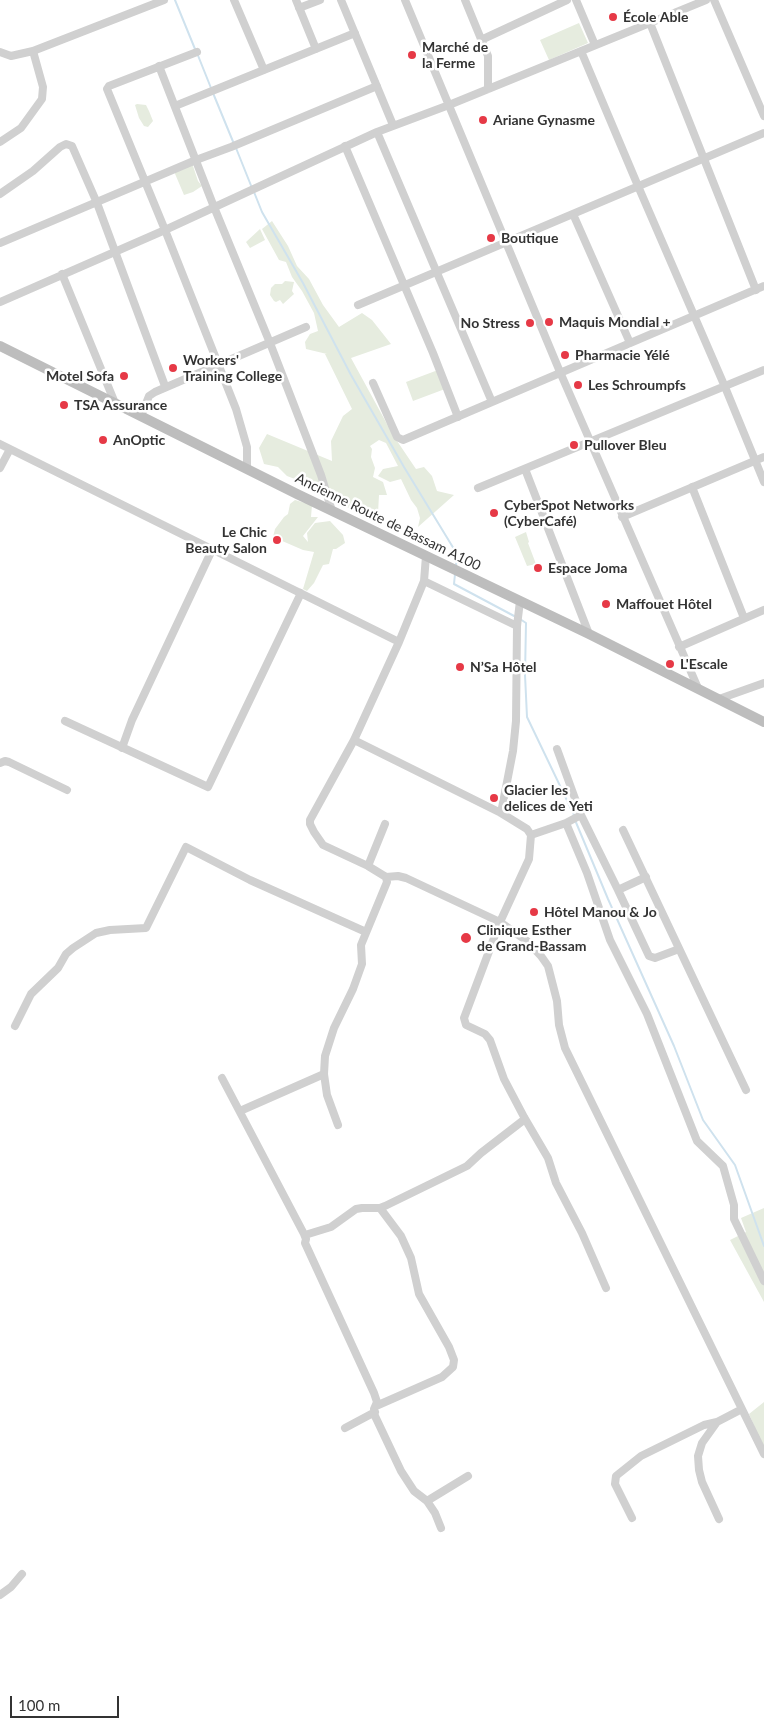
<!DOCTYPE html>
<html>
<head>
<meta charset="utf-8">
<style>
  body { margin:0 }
  #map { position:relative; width:764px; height:1729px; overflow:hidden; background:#fff; font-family:Lato,sans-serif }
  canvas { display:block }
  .scale { position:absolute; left:10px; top:1696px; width:109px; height:22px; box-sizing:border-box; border:2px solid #333; border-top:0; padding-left:6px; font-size:15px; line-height:18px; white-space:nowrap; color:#333; -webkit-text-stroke:4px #fff; paint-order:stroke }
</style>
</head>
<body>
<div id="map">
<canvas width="764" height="1729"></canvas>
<div class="scale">100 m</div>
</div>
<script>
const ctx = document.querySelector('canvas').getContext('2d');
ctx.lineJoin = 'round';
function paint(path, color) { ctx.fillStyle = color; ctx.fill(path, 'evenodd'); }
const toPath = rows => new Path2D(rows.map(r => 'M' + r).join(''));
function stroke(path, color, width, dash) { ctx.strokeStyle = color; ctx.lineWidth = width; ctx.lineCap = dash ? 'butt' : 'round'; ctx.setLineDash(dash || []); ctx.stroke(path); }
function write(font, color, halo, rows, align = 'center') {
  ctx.font = font + ' Lato,sans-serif'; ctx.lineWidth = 5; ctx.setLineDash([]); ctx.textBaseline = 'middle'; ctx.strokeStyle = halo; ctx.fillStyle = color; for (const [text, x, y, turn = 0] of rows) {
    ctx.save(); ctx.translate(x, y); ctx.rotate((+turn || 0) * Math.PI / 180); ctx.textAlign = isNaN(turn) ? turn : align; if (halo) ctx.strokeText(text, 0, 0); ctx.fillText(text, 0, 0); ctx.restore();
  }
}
paint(toPath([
  [579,23,588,43,549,60,540,40],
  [137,104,146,105,149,111,153,121,148,127,144,126,139,118,135,105],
  [192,163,198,181,202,186,193,192,184,195,173,169],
  [272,221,288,246,297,266,309,279,323,305,339,327,362,313,372,320,391,344,351,358,393,435,416,469,424,467,432,476,437,491,454,495,418,527,420,518,417,508,411,500,401,479,390,482,378,476,383,469,398,466,386,443,379,440,370,446,372,449,371,457,375,468,373,477,383,482,387,495,379,495,378,513,372,515,362,511,348,508,341,500,321,489,287,476,278,467,264,464,259,448,267,434,332,461,331,441,343,416,352,409,325,354,327,354,306,349,305,342,310,334,318,331,314,313,302,291,292,277,286,262,279,260,262,229],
  [260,229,265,240,250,248,246,242],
  [285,281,294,282,292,291,294,294,283,304,280,300,276,302,274,301,270,295,271,288,275,284,282,284],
  [438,370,445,389,413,401,406,382],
  [295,500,312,505,311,517,318,517,303,536,308,542,307,533,315,523,330,521,343,535,345,543,336,549,333,549,329,564,323,565,314,583,307,591,303,589,314,552,303,550,273,537,275,529,284,517,288,514,290,504],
  [526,532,529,542,528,543,536,564,527,566,515,537],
  [764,1208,764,1302,730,1240,746,1232,741,1218],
  [764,1402,764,1448,749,1414]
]), '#e6ecdf');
stroke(toPath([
  [175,0,195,49],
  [197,53,211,88],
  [213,93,234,144],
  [236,148,252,188],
  [254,192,262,212,303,283,351,375,404,467,457,554,456,566],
  [455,574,454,584,516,617],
  [520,619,526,623,525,675,527,717,574,815],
  [575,820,608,899,674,1046,703,1120,735,1165,764,1246]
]), '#cfe2ee', 2);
stroke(toPath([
  [234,0,264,70],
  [296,0,316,49],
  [341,0,393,125],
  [405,0,560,372,698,688],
  [465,0,488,56,488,89],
  [576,0,595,45],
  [714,0,764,116],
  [299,8,320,0],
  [650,23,756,290],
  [481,40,567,0],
  [581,51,638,186,725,387,764,482],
  [0,52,11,56,33,51,164,0],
  [197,52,109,86,107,89,165,230,236,409,247,447,247,468],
  [159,66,214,207,270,343,321,475,332,511],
  [175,106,355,33],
  [377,132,492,402],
  [0,142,21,128,42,99,43,87,33,51],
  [345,146,433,353,458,417],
  [0,194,33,171,60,147,66,144,72,146,97,203,165,386],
  [573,214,630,343],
  [0,243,196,160,231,147,377,86],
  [62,274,115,403],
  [0,302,165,230,377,132,449,105,706,0],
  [358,305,764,133],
  [373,383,397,437,403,440,764,286],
  [141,416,149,396,155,392,306,327],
  [0,444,399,642],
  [0,468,10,449],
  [525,469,589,634],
  [692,487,744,618],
  [478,488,764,370],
  [622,517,764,457],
  [426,556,424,581,399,642,354,740,310,820,310,824,314,832,323,845,368,866,386,877,398,876,406,878,500,922,527,941,541,956,548,966,557,1001,559,1025,565,1048,764,1454],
  [424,581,517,626],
  [679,647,764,610],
  [719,699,764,683],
  [65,721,208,787,301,593],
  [354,740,501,813,527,829,531,835,529,859,500,922,464,1018,466,1025,485,1034,490,1040,504,1079,524,1117,548,1158,556,1183,582,1233,606,1288],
  [122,748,132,720,212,550],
  [557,749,581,815,618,890,646,877],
  [0,763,5,761,9,762,67,790],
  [501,813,513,751,516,721,517,626,520,601],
  [566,823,587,873,610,940,647,1014,697,1141,723,1166,734,1205,734,1219,764,1281],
  [623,830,746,1090],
  [531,835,566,823,581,815],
  [368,866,385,824],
  [618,890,649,956,655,958,679,949],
  [15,1026,31,994,58,968,66,954,73,948,96,933,110,930,146,928,186,847,250,880,366,932],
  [222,1078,304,1234,306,1239,305,1243,374,1393,377,1402,374,1409,375,1416,401,1471,414,1491,427,1501,435,1513,441,1528],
  [240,1111,324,1074],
  [338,1125,327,1095,324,1074,325,1056,334,1028,353,989,362,964,361,945,387,882,386,877],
  [305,1235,331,1227,356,1209,362,1208,380,1208,385,1206,467,1166,481,1153,525,1119],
  [376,1406,442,1377,453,1367,454,1360,449,1347,419,1294,411,1258,401,1236,380,1208],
  [717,1422,702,1443,698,1456,699,1470,702,1482,719,1519],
  [345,1428,375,1412],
  [427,1501,468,1476],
  [632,1518,615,1484,616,1476,641,1456,704,1425,717,1422,742,1409],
  [0,1595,11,1587,22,1574]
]), '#d0d0d0', 8);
stroke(toPath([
  [0,346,297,494,589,634,764,722]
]), '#bdbdbd', 10);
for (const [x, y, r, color] of [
  [613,17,5,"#e63946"],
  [412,55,5,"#e63946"],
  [483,120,5,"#e63946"],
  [491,238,5,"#e63946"],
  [549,322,5,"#e63946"],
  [530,323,5,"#e63946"],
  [565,355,5,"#e63946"],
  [173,368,5,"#e63946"],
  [124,376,5,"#e63946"],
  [578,385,5,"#e63946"],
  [64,405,5,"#e63946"],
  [103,440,5,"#e63946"],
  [574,445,5,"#e63946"],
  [494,513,5,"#e63946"],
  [277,540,5,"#e63946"],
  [538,568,5,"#e63946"],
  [606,604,5,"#e63946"],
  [670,664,5,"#e63946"],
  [460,667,5,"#e63946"],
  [494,798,5,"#e63946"],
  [534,912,5,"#e63946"],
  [466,938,6,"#e63946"]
]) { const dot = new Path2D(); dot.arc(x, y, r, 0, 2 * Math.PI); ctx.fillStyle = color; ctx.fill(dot); stroke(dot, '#fff', 2); }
write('bold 14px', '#333', '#fff', [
  ["École Able",623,17],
  ["Marché de",422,47],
  ["la Ferme",422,63],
  ["Ariane Gynasme",493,120],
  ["Boutique",501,238],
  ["Maquis Mondial +",559,322],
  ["No Stress",520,323,"right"],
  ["Pharmacie Yélé",575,355],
  ["Workers'",183,360],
  ["Training College",183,376],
  ["Motel Sofa",114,376,"right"],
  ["Les Schroumpfs",588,385],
  ["TSA Assurance",74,405],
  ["AnOptic",113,440],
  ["Pullover Bleu",584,445],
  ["CyberSpot Networks",504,505],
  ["(CyberCafé)",504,521],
  ["Le Chic",267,532,"right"],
  ["Beauty Salon",267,548,"right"],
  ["Espace Joma",548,568],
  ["Maffouet Hôtel",616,604],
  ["L'Escale",680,664],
  ["N’Sa Hôtel",470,667],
  ["Glacier les",504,790],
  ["delices de Yeti",504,806],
  ["Hôtel Manou & Jo",544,912],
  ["Clinique Esther",477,930],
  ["de Grand-Bassam",477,946]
], 'left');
write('14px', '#333', '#fff', [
  ["Ancienne Route de Bassam A100",388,522,26]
]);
</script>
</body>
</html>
